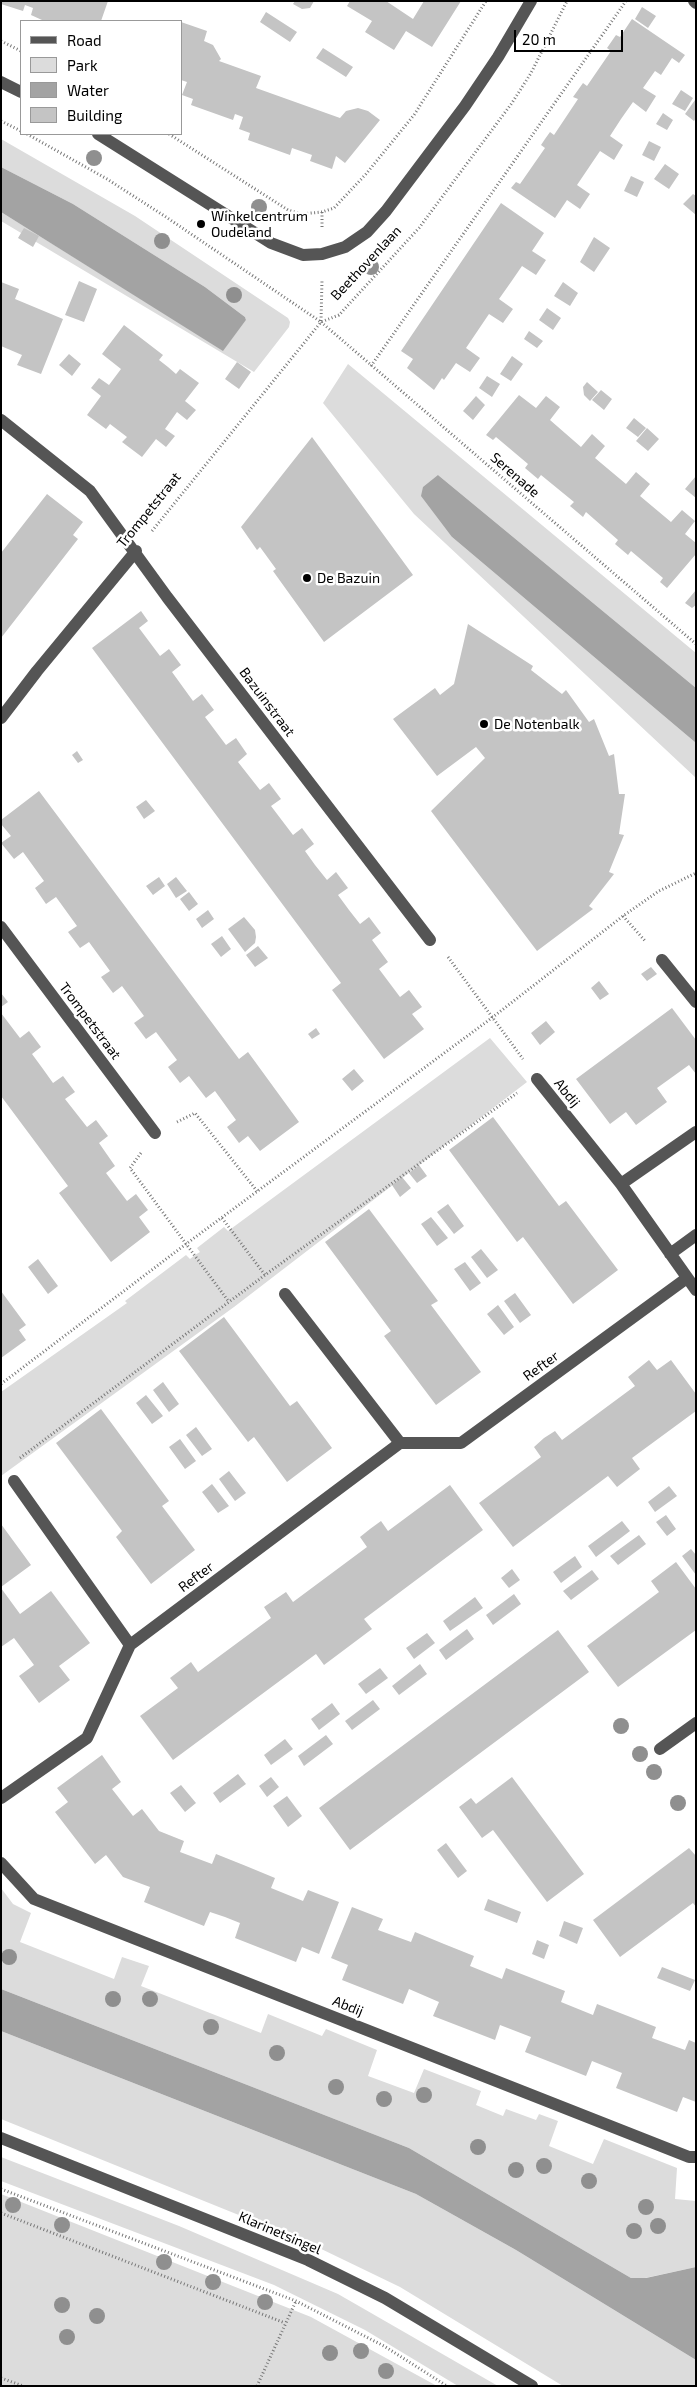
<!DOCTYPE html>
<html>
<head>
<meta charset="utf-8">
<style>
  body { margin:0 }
  #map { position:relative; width:697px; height:2387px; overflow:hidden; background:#fff; font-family:"Exo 2",sans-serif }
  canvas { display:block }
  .frame { position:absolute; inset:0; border:2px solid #000; pointer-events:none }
  .legend { position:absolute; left:20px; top:20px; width:162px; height:115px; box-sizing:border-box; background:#fff; border:1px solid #999; margin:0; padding:6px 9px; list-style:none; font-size:15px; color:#000 }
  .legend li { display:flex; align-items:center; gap:10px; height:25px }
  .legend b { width:25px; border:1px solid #999 }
  .scale { position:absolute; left:514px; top:30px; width:109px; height:22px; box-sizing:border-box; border:2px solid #000; border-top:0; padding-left:6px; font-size:15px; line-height:18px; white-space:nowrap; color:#000; -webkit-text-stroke:4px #fff; paint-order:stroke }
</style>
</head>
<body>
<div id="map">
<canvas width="697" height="2387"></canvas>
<div class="frame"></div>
<ul class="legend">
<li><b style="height:6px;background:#555"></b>Road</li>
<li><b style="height:14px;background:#dcdcdc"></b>Park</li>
<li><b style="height:14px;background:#a3a3a3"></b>Water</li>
<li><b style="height:14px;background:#c4c4c4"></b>Building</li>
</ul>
<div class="scale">20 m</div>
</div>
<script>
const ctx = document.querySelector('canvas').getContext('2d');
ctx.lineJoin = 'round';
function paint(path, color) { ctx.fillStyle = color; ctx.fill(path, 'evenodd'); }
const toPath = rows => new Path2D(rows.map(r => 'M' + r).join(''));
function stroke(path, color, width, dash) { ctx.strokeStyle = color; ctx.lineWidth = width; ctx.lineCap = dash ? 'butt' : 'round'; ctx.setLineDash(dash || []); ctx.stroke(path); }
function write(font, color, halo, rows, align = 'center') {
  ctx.font = font + ' "Exo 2",sans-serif'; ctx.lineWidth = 5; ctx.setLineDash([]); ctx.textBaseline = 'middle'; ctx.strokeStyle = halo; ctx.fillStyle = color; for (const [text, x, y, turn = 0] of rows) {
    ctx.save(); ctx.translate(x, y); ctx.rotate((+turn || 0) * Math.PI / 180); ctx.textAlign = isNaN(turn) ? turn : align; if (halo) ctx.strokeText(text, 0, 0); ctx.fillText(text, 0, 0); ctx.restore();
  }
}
paint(toPath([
  [1,139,135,216,288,318,290,322,289,327,254,372,1,221,1,212,223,350,246,320,245,317,205,287,73,204,1,167],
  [348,364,696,653,696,688,438,475,452,537,696,743,696,778,414,514,323,403],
  [490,1038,527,1082,234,1307,1,1476,1,1392,127,1303,125,1301,186,1255,190,1259,195,1255,200,1252,197,1248,224,1227,228,1231],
  [1,1888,13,1904,31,1913,20,1942,114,1979,122,1957,149,1966,141,1986,261,2033,268,2014,322,2036,326,2029,377,2050,368,2076,414,2093,424,2069,481,2091,476,2105,503,2116,506,2109,536,2120,539,2114,558,2121,549,2146,593,2164,604,2139,677,2168,675,2199,696,2201,696,2267,645,2278,631,2278,409,2148,1,1989],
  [1,2031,416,2194,516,2250,696,2360,696,2386,563,2386,400,2287,313,2245,1,2119],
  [1,2157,179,2226,338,2294,498,2386,458,2386,365,2330,274,2285,1,2181],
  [1,2194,311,2317,437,2386,1,2386]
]), '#dcdcdc');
paint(toPath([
  [1,167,73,204,205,287,245,317,246,320,223,351,1,212],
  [438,475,696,688,696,743,452,537,421,496,423,487],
  [1,1989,409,2148,631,2278,646,2278,696,2267,696,2360,516,2250,416,2194,1,2031]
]), '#a3a3a3');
paint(toPath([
  [1,1,108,1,101,21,42,21,42,20,31,15,33,8,25,5,23,11,1,4],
  [295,1,314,1,310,8,302,9,293,4],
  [350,1,386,1,413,19,424,1,461,1,432,47,406,31,394,50,365,32,372,21,347,6],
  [642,7,656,16,648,28,635,19],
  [266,12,297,32,290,42,260,22],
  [632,19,685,55,679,63,672,58,661,75,655,71,643,88,656,96,646,112,633,102,621,119,610,136,623,145,614,160,600,151,577,185,590,194,580,209,567,200,555,218,511,188,516,182,520,184,545,148,541,145,545,139,550,132,554,135,578,99,573,97,583,83,587,86,611,51,607,48,616,35,620,37],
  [181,22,207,31,204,41,213,45,221,59,219,61,261,76,256,88,340,118,346,111,358,108,368,111,380,120,345,163,336,156,332,169,310,161,312,155,292,148,290,155,248,140,250,133,239,129,243,117,235,114,233,120,191,105,193,99,182,95,187,82,181,80],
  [323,48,353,67,346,77,316,58],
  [681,90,693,98,685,111,672,104],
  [695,100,696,118,694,121,685,114],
  [663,113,673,120,667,130,656,124],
  [649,141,661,147,654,161,642,155],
  [665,164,679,174,669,189,654,179],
  [631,176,644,182,637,197,624,191],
  [693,194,696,196,696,215,683,204],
  [501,203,544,233,532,251,546,260,536,275,522,266,511,282,499,299,513,309,503,323,489,314,466,348,480,358,470,372,456,363,444,380,442,378,434,390,407,368,413,359,401,351],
  [24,228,39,236,33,247,18,238],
  [594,237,610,248,594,272,580,262],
  [79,281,97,289,84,322,65,315],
  [1,282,19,289,15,299,63,319,41,374,17,365,22,355,1,346],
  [563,282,578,293,570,306,554,296],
  [547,308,561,318,553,330,539,320],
  [124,325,163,355,159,360,168,367,176,374,180,369,199,383,185,401,196,410,187,420,177,412,165,429,175,436,166,447,156,439,142,457,122,442,127,437,110,424,106,429,87,415,101,396,91,388,99,378,109,385,121,369,102,354],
  [529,331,543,341,537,348,524,339],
  [69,354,81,364,72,376,59,365],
  [512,356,523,364,511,381,500,374],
  [237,362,251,372,239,389,225,379],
  [487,376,500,384,492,397,479,388],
  [587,382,598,392,590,401,584,395,583,387],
  [601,390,612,399,604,410,592,400],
  [519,395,536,408,546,396,560,407,550,420,581,447,592,434,605,446,595,458,626,484,636,472,650,484,640,496,671,522,682,510,695,521,685,534,696,543,696,554,667,588,660,582,663,578,631,551,628,555,615,544,618,540,586,512,583,517,570,506,574,502,541,475,538,479,525,468,528,464,496,437,493,440,486,435],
  [476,396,485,405,473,420,463,411],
  [634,418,646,428,638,437,626,428],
  [647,428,659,439,648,451,636,441],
  [312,437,413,575,324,642,273,571,276,569,260,547,257,550,241,527],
  [696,476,696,498,685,489],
  [47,494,83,522,73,535,78,539,1,638,1,553],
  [696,590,696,605,692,608,685,603],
  [141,611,148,621,139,628,160,656,169,649,181,665,172,672,193,701,202,694,214,710,205,717,226,745,236,738,247,754,238,762,260,790,269,783,281,799,271,806,293,835,302,828,314,844,305,851,315,865,327,880,336,872,348,888,338,895,349,910,360,924,369,917,381,933,372,940,388,962,379,969,400,997,409,990,422,1007,412,1014,424,1029,384,1059,332,990,341,983,92,648],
  [468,624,533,666,531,670,562,694,566,690,589,722,594,719,609,756,614,754,619,794,625,794,619,834,624,835,609,872,614,874,589,906,593,909,537,951,431,811,485,758,476,747,437,776,393,719,435,688,440,695,454,684],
  [77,751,83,760,78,763,72,755],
  [39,791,239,1059,248,1052,299,1122,260,1151,248,1136,239,1143,227,1127,236,1120,215,1091,206,1098,189,1076,180,1083,168,1067,177,1060,156,1032,146,1039,134,1023,144,1016,122,986,113,993,101,977,110,971,89,942,80,948,68,932,77,926,56,897,46,904,35,888,44,881,23,852,14,859,1,843,11,836,1,824,1,820],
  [146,800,155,811,144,819,136,807],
  [159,877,165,886,153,895,146,886],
  [176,877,187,891,176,898,167,884],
  [189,892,198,904,189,911,180,899],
  [208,910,214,919,202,928,196,919],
  [244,917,255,930,256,937,255,943,245,952,228,929],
  [222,936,231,949,221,957,211,944],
  [258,946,268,958,255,967,246,955],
  [651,967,657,974,647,981,641,974],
  [599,981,609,994,600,1000,591,988],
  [1,993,8,1002,1,1007],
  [672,1008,696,1040,696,1074,689,1065,657,1088,667,1102,636,1125,626,1112,610,1124,576,1079],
  [1,1013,20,1038,29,1031,41,1047,32,1054,43,1069,53,1083,63,1076,75,1092,65,1099,87,1127,96,1120,108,1136,99,1143,115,1166,106,1173,127,1201,136,1194,148,1210,139,1217,150,1232,111,1262,59,1193,68,1186,1,1096],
  [546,1021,555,1032,540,1045,531,1033],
  [316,1028,320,1034,312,1039,308,1034],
  [354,1069,364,1081,352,1091,342,1079],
  [493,1117,559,1206,566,1201,618,1270,573,1304,523,1237,517,1242,449,1150],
  [419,1165,427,1176,417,1183,409,1173],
  [402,1177,411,1188,400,1197,392,1185],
  [448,1204,464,1226,454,1234,437,1212],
  [369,1209,438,1301,431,1305,481,1372,436,1405,384,1336,391,1331,325,1242],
  [431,1217,448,1238,437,1246,421,1224],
  [481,1249,498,1270,487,1278,471,1257],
  [38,1259,58,1286,48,1294,28,1267],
  [465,1262,481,1283,470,1291,454,1269],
  [1,1291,26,1325,19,1330,26,1340,1,1358],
  [515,1293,531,1315,520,1323,504,1301],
  [498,1305,514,1327,504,1335,487,1314],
  [224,1317,290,1406,297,1401,332,1448,287,1482,254,1437,248,1442,179,1351],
  [649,1360,657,1370,671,1360,696,1394,696,1411,632,1458,640,1469,617,1487,608,1476,513,1547,479,1503,541,1457,534,1447,544,1438,555,1431,562,1440,635,1386,628,1377],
  [163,1382,179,1404,169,1412,153,1390],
  [146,1395,163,1416,152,1424,136,1403],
  [101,1409,169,1501,162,1506,195,1550,151,1584,116,1537,122,1531,56,1443],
  [196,1427,212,1449,202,1456,186,1435],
  [180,1439,196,1461,185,1469,169,1447],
  [229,1471,246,1493,235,1501,219,1479],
  [212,1484,229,1506,218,1513,202,1492],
  [450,1485,483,1530,364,1619,372,1629,324,1665,316,1654,173,1760,140,1716,178,1688,170,1678,191,1662,198,1672,271,1618,264,1607,286,1592,293,1602,367,1547,360,1537,370,1529,381,1521,388,1531],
  [669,1486,677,1496,655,1512,648,1502],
  [666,1515,676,1529,667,1536,656,1522],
  [622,1521,630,1531,596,1557,588,1546],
  [1,1524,31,1565,1,1587],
  [639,1535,646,1544,618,1565,610,1556],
  [691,1549,696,1555,696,1575,682,1556],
  [575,1556,582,1567,561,1583,553,1572],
  [676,1562,696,1589,696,1630,618,1687,587,1646,659,1592,651,1581],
  [512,1569,520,1580,509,1588,501,1578],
  [592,1570,599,1579,571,1600,563,1591],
  [1,1588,20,1614,51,1591,90,1643,59,1666,70,1680,39,1703,19,1676,34,1665,14,1638,1,1647],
  [514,1594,521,1604,493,1625,486,1615],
  [475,1597,483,1608,450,1631,443,1621],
  [467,1629,474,1639,446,1660,439,1650],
  [558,1630,589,1672,350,1850,319,1808],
  [427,1633,435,1643,414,1659,406,1648],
  [420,1664,427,1674,399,1695,392,1686],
  [380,1668,388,1678,366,1694,358,1684],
  [373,1700,380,1709,352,1730,345,1721],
  [332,1703,340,1714,319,1730,311,1719],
  [326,1735,333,1744,304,1766,298,1756],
  [285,1739,293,1749,271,1765,264,1755],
  [102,1755,121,1782,112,1789,133,1816,142,1809,159,1831,184,1841,180,1852,212,1864,216,1854,246,1866,275,1878,271,1888,303,1901,308,1890,339,1902,319,1954,302,1947,296,1962,235,1938,240,1923,225,1917,210,1912,204,1926,144,1902,150,1887,123,1877,106,1855,95,1864,55,1812,68,1802,57,1788],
  [238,1774,246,1784,220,1803,213,1793],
  [271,1777,279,1787,267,1797,259,1786],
  [512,1777,584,1874,547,1902,493,1830,482,1838,459,1807,471,1798,476,1804],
  [181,1785,196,1803,185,1812,170,1793],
  [287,1796,302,1816,288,1827,273,1806],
  [446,1843,467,1871,458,1878,437,1850],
  [689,1848,696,1856,696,1907,693,1903,620,1957,593,1920],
  [488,1899,521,1912,517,1923,484,1910],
  [352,1907,383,1919,378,1930,411,1942,415,1932,444,1944,474,1956,470,1966,502,1979,506,1968,565,1991,561,2002,593,2015,597,2004,656,2027,652,2038,685,2050,689,2040,696,2043,696,2102,683,2097,677,2112,616,2088,622,2073,592,2061,586,2076,525,2052,531,2037,500,2025,495,2040,433,2016,439,2002,409,1989,403,2004,342,1980,348,1965,331,1958],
  [564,1921,583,1928,577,1944,559,1936],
  [537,1940,549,1945,544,1959,532,1954],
  [662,1967,695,1980,690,1991,657,1978]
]), '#c4c4c4');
stroke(toPath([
  [1,41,21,51],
  [1,121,21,131],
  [27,134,107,179,166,217,321,322,339,315,419,228,512,103,531,73,567,1],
  [169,134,288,210,301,214,322,212,334,208,366,174,414,115,486,1],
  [322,212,322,229],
  [321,321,322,280],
  [321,322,696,644],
  [371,366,626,1],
  [152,531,321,322],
  [623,916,646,942],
  [448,957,523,1059],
  [177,1122,195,1113,257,1191],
  [141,1153,130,1168,229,1302],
  [222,1218,265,1275],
  [1,1384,186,1244,493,1017,623,916,659,891,696,873],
  [20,1458,265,1275,517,1093],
  [1,2189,296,2301,384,2346,447,2386],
  [1,2213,285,2323],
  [1,2378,23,2386],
  [257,2386,296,2301]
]), '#777', 3, [1, 2.5]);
stroke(toPath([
  [694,1,696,3],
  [1,82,21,92],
  [98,134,271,243,303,255,322,254,345,247,367,232,386,211,465,106,498,57,531,1],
  [1,420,90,491,167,597,430,940],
  [1,718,37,671,136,551],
  [1,927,155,1133],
  [662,960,696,1002],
  [537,1079,621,1184,696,1290],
  [621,1184,696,1132],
  [670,1254,696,1235],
  [285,1294,400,1443],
  [14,1481,130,1645],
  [660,1749,696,1723],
  [1,1798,87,1738,130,1645,400,1443,461,1443,687,1278],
  [1,1863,34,1899,689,2157,696,2157],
  [1,2138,308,2260,385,2298,532,2386]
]), '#555', 12);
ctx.fillStyle = '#8f8f8f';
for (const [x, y] of [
  [94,158],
  [259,207],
  [162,241],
  [371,267],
  [234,295],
  [621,1726],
  [640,1754],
  [654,1772],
  [678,1803],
  [9,1957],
  [113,1999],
  [150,1999],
  [211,2027],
  [277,2053],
  [336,2087],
  [424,2095],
  [384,2099],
  [478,2147],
  [544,2166],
  [516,2170],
  [589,2181],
  [13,2205],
  [646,2207],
  [62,2225],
  [658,2226],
  [634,2231],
  [164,2262],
  [213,2282],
  [265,2302],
  [62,2305],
  [97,2316],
  [67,2337],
  [361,2351],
  [330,2353],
  [386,2371]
]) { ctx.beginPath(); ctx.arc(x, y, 8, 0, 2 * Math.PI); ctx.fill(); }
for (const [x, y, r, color] of [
  [201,224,5,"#000"],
  [307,578,5,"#000"],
  [484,724,5,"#000"]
]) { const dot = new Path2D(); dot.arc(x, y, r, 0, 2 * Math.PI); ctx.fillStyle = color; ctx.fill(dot); stroke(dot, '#fff', 2); }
write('14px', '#000', '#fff', [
  ["Winkelcentrum",211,216],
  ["Oudeland",211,232],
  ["De Bazuin",317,578],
  ["De Notenbalk",494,724]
], 'left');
write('14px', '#000', '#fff', [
  ["Beethovenlaan",366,263,-47],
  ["Serenade",515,475,41],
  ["Trompetstraat",149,510,-51],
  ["Bazuinstraat",267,702,53],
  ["Trompetstraat",90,1021,53],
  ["Abdij",567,1093,51],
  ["Refter",541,1366,-36],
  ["Refter",196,1577,-37],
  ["Abdij",348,2006,22],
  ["Klarinetsingel",280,2233,23]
]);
</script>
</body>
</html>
